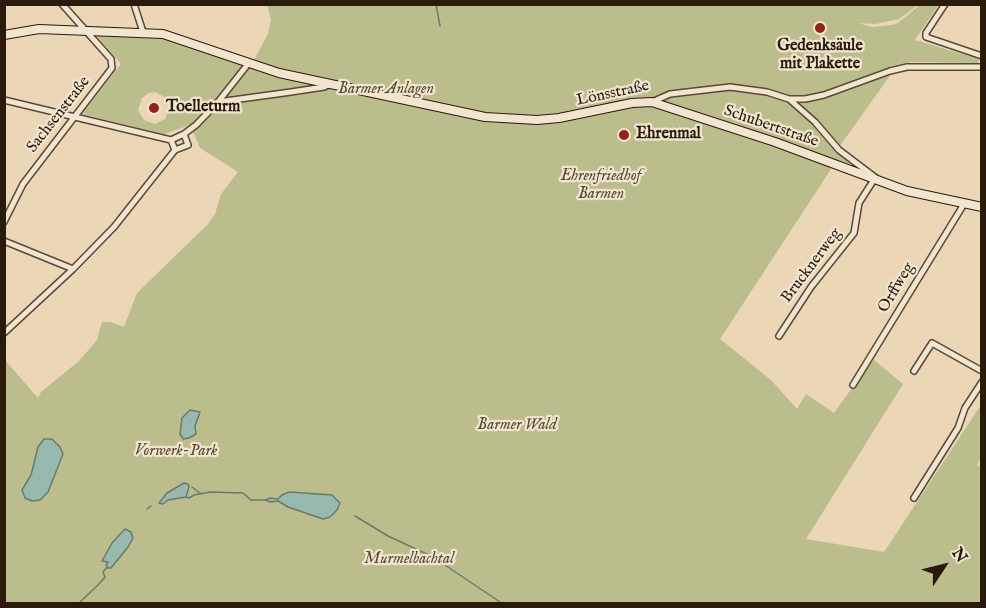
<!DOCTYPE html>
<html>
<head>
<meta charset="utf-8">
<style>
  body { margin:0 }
  #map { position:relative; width:986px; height:608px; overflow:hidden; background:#ebd7b6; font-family:"IM FELL English",serif }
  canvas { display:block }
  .frame { position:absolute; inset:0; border:6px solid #2a1a0b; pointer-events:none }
  .north { position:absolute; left:914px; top:536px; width:60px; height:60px; -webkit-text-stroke:4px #f2e5d0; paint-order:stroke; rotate:55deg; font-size:16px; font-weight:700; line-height:24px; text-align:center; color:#2a1a0b }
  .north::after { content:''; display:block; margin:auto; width:21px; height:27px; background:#2a1a0b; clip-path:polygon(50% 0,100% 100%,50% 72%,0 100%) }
</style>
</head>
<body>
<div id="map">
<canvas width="986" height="608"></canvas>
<div class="frame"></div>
<div class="north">N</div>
</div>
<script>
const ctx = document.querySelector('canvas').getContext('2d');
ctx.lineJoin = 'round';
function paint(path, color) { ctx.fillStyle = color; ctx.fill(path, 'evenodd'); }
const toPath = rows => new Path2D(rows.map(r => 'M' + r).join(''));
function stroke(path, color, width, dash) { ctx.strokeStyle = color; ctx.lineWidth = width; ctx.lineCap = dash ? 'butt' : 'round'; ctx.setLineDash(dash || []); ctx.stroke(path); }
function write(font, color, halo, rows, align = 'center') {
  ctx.font = font + ' "IM FELL English",serif'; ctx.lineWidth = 4.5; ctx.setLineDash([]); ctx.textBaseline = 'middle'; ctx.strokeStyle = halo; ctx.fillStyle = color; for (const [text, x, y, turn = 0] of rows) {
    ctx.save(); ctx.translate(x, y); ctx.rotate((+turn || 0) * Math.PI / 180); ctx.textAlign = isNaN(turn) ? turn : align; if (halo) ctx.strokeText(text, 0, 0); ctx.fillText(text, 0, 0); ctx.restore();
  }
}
paint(toPath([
  [939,4,915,40,979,59,978,63,911,62,890,66,889,77,837,150,850,162,850,164,837,160,720,339,771,380,797,409,806,394,834,413,873,359,903,384,806,539,884,552,981,405,981,457,977,465,982,469,981,603,5,603,4,359,38,398,41,392,79,361,97,340,102,322,111,322,124,327,137,293,208,224,215,214,221,194,238,172,200,148,190,125,164,134,82,114,121,64,96,35,154,36,192,47,242,65,254,60,268,34,271,19,267,5,918,5,899,19,876,24,858,23,872,27,892,25,898,23,920,5],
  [155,92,166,98,170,107,165,119,155,124,144,120,138,110,142,98,149,93]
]), '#bbbd8c');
const water = toPath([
  [190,410,200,412,195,426,196,434,189,438,183,439,180,434,182,418,190,410],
  [44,439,52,439,60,447,63,454,48,492,40,500,32,501,25,498,22,490,31,475,38,447,44,439],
  [184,483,188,484,189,487,186,497,168,500,163,504,159,503,167,493,184,483],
  [289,492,332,495,340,503,337,510,330,517,323,519,288,507,278,501,270,502,266,500,270,498,278,499,282,495,289,492],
  [125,529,131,532,133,538,128,547,111,568,108,568,106,565,108,562,102,561,112,543,125,529]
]);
paint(water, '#98baae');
stroke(water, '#6c7a6d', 1.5);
stroke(toPath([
  [436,4,440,26],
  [192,487,201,494],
  [186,497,189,498,194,495,210,492,243,493,251,500,266,500],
  [147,509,151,506],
  [355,516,388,536,433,557,503,604],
  [78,604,98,585,105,577,103,572,107,567]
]), '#6c7a6d', 1.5);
const street = toPath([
  [134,4,143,32],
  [945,4,926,33,926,37,982,56],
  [789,99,815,122,839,150,876,178],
  [4,100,171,140],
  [218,102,291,92,324,87,331,84],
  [652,102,670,94,730,87,767,92,789,99,805,99,824,95,890,71,907,67,982,67],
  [171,140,184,134,196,125,218,102,248,64],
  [171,140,175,150,188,145,184,134],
  [4,222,23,184,112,68,111,59,62,4],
  [4,241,73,269],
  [4,333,73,269,114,227,175,150],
  [779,336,811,287,854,233,859,203,875,178],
  [914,371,932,343,982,371],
  [853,385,964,204],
  [914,498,958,428,965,408,982,382]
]);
const secondary = toPath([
  [4,35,39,29,163,34,279,73,485,117,537,120,559,118,632,103,652,102,775,142,907,191,982,207]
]);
stroke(street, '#5a4936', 8);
stroke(secondary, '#2a1a0b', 10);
stroke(street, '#f2e5d0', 5);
stroke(secondary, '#f2e5d0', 8);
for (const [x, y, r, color] of [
  [820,28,6,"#8f2418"],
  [154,108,6,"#8f2418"],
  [624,135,6,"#8f2418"]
]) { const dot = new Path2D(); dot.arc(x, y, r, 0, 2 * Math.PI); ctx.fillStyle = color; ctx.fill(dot); stroke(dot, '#f2e5d0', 2); }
write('bold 16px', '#2a1a0b', '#f2e5d0', [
  ["Gedenksäule",820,47,"center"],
  ["mit Plakette",820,65,"center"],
  ["Toelleturm",166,108],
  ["Ehrenmal",636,135]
], 'left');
write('italic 16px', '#564b32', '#f2e5d0', [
  ["Barmer Anlagen",386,90],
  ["Ehrenfriedhof",601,177],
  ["Barmen",601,195],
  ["Barmer Wald",517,426],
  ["Vorwerk-Park",176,452],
  ["Murmelbachtal",409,560]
]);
write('16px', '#2a1a0b', '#f2e5d0', [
  ["Lönsstraße",613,94,-12],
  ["Sachsenstraße",59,115,-52],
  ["Schubertstraße",771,127,19],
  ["Brucknerweg",812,266,-53],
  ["Orffweg",897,288,-59]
]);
</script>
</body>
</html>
